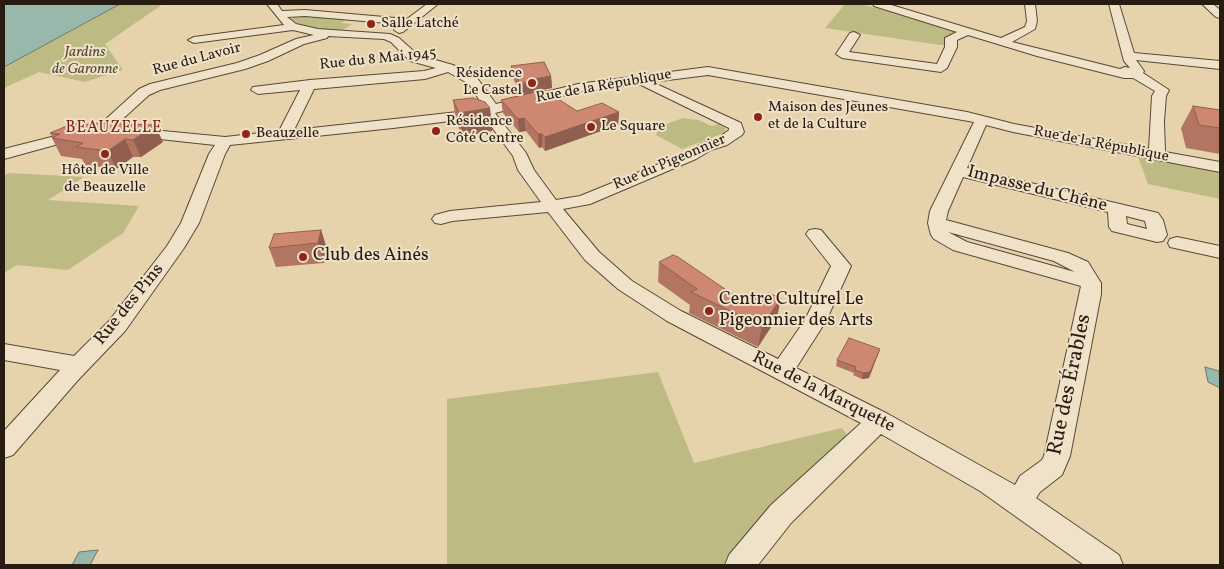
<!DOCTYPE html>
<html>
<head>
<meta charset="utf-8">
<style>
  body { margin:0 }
  #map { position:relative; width:1224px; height:569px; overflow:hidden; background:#e7d3ab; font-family:Vollkorn,serif }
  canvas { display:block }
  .frame { position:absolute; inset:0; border:5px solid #281b12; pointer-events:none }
</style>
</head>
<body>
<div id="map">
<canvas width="1224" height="569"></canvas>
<div class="frame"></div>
</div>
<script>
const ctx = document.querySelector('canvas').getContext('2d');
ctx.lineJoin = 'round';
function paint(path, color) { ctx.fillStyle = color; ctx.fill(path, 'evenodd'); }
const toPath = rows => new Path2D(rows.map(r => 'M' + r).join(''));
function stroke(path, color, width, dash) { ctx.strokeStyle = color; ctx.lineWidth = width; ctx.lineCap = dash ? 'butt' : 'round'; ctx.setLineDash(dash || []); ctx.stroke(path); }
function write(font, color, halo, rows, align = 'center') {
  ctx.font = font + ' Vollkorn,serif'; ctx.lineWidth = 4; ctx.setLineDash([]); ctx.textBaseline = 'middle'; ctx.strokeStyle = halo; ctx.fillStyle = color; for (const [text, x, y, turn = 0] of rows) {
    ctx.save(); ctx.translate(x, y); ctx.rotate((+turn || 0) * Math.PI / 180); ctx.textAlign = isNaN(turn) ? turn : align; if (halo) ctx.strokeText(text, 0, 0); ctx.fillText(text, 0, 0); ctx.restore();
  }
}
paint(toPath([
  [120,4,163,4,105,44,123,70,85,82,39,72,4,88,4,67],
  [845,4,860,4,888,11,958,32,948,37,947,46,825,28],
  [298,15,347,19,341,23,352,24,341,31,318,30,300,25,291,19],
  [683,118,698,120,712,126,718,124,725,128,725,131,724,133,682,149,656,135,658,127],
  [1138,157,1220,170,1220,199,1148,184],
  [9,173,84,177,48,200,139,206,123,233,68,270,17,265,4,273,4,175],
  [658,372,694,463,842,428,847,435,758,522,723,565,447,565,447,399]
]), '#bdba84');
const water = toPath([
  [4,4,120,4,4,67,4,4],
  [1205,367,1219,371,1220,388,1208,382,1205,367],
  [98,550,90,565,72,565,79,552,98,550]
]);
paint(water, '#97b8aa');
stroke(water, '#6b796d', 1);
const minor = toPath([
  [267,4,277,4,282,11,305,10,407,19,427,4,438,4,403,32,399,33,394,30,399,24,305,16,287,17,296,24,318,29,390,34,399,38,418,55,453,65,477,78,496,104,578,84,708,67,967,112,1014,124,1149,149,1152,96,1155,91,1133,78,1124,78,1037,56,968,35,957,40,957,47,947,68,941,72,842,58,836,54,850,33,854,32,860,35,849,52,937,64,945,47,945,38,957,32,874,6,873,4,888,4,1001,38,1025,27,1027,21,1025,4,1035,4,1037,21,1035,29,1012,42,1120,69,1125,67,1130,68,1124,61,1109,4,1119,4,1134,53,1220,61,1220,69,1136,60,1144,71,1143,73,1169,90,1166,96,1164,121,1165,152,1220,162,1220,172,1013,132,986,125,967,168,1158,213,1163,220,1167,235,1163,241,1157,242,1112,231,1109,227,1108,212,963,177,948,211,946,220,1068,253,1088,262,1101,283,1101,294,1070,456,1062,475,1040,492,1036,498,1119,555,1123,565,1084,565,980,491,881,434,791,523,758,565,725,565,729,555,771,505,861,423,667,321,618,289,585,260,548,212,452,221,441,224,435,223,432,219,435,215,450,211,541,202,518,170,513,156,483,115,467,119,393,128,230,145,225,154,199,223,184,248,125,331,78,380,13,455,4,458,4,431,60,370,4,360,4,344,74,356,109,321,167,246,181,223,209,154,215,145,132,136,127,135,125,132,127,129,132,128,225,137,279,131,300,90,258,94,251,90,253,87,310,80,424,71,436,68,410,61,391,42,384,39,328,36,327,38,304,44,268,61,245,69,160,90,149,95,116,125,106,125,104,122,106,119,139,89,150,84,237,63,260,55,296,39,314,35,293,30,194,43,188,40,194,37,284,25,267,4],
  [448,72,469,84,484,107,467,111,294,130,314,89,425,79,448,72],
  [708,75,974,122,930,211,928,223,931,235,934,239,953,250,1081,286,1044,456,1042,460,1020,476,1015,485,888,414,796,368,826,321,851,266,821,230,815,229,809,230,806,234,831,266,805,320,778,359,681,311,632,281,599,252,563,209,590,204,696,159,711,150,727,145,742,135,744,132,741,123,652,82,708,75],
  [639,84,729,128,729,130,717,139,701,144,686,153,580,196,556,200,534,170,526,153,495,113,578,92,639,84],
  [1126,216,1145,221,1147,229,1127,224,1126,216],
  [948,232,1054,261,1075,272,967,242,948,232],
  [1202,4,1213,4,1220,10,1220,18,1216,17,1202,4],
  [79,130,84,131,86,134,84,137,4,159,4,149,79,130],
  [1177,237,1220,246,1220,258,1170,247,1168,243,1170,239,1177,237]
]);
stroke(minor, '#584938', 2);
paint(minor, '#efe2c8');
paint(toPath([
  [511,66,551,76,552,88,532,92,532,93,577,111,619,112,618,125,545,151,542,147,539,148,526,131,519,132,503,113,501,100,521,95,513,78],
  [453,100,490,108,492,131,462,136,456,122],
  [1193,106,1220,110,1220,154,1186,148,1181,128],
  [84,125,163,142,141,157,133,157,116,169,85,165,82,159,61,156,52,138,53,138,50,133],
  [321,230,327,249,324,263,276,267,269,248],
  [659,262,741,300,777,318,758,347,689,313,690,305,658,282],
  [880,349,869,378,862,379,853,375,854,373,836,366,837,360]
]), '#b17561');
paint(toPath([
  [551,76,552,88,532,92,532,93,521,96,520,84,529,80],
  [490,108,492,131,462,136,459,113],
  [619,112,618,125,545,151,545,137],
  [524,118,526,131,519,132,518,119],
  [155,125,163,142,141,157,133,140],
  [538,134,542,134,542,147,539,148],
  [125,139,133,157,116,169,108,151],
  [321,230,327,249,324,263,318,243],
  [781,298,777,318,758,347,762,326],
  [880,349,869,378,862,379,863,373]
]), '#905f4f');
const building = toPath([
  [544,62,551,76,529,80,531,81,520,84,511,66,544,62],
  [544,90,577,111,602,103,619,112,545,137,542,134,538,134,524,118,518,119,501,100,544,90],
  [473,98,485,102,490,108,459,113,453,100,473,98],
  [1193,106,1220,110,1220,128,1199,125,1193,106],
  [74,123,84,125,93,123,155,125,133,140,125,139,108,151,76,147,83,143,52,138,60,134,50,133,74,123],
  [321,230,318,243,269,248,274,234,321,230],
  [673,255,678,257,741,300,746,297,753,301,757,297,764,299,768,293,781,298,762,326,691,292,697,289,659,262,673,255],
  [849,338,880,349,870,372,863,373,855,370,856,367,837,360,849,338]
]);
paint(building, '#ce8871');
stroke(building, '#905f4f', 1);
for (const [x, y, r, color] of [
  [371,24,5,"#8f2418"],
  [532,83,5,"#8f2418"],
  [758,117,5,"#8f2418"],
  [591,127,5,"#8f2418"],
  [436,131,5,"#8f2418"],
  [246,134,5,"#8f2418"],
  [105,154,5,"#8f2418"],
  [303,257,5,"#8f2418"],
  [709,311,5,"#8f2418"]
]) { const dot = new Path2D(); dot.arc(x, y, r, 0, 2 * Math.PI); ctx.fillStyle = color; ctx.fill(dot); stroke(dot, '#efe2c8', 2); }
write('15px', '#281b12', '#efe2c8', [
  ["Salle Latché",381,24],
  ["Résidence",522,74,"right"],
  ["Le Castel",522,91,"right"],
  ["Maison des Jeunes",768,108],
  ["et de la Culture",768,125],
  ["Résidence",446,122],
  ["Côté Centre",446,139],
  ["Le Square",601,127],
  ["Beauzelle",256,134],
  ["Hôtel de Ville",105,171,"center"],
  ["de Beauzelle",105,188,"center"]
], 'left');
write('italic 15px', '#554b34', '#efe2c8', [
  ["Jardins",85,53],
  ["de Garonne",85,70]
]);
write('15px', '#281b12', '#efe2c8', [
  ["Rue du Lavoir",197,60,-15],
  ["Rue du 8 Mai 1945",378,60,-6],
  ["Rue de la République",604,87,-10],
  ["Rue de la République",1101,145,11],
  ["Rue du Pigeonnier",670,163,-23]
]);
ctx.letterSpacing = '1px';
write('16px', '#7a1f14', '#efe2c8', [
  ["BEAUZELLE",114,129]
]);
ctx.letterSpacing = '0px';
write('18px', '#281b12', '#efe2c8', [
  ["Impasse du Chêne",1037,190,14],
  ["Rue des Pins",130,305,-51],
  ["Rue de la Marquette",823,393,27]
]);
write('18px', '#281b12', '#efe2c8', [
  ["Club des Ainés",313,257],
  ["Centre Culturel Le",719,301],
  ["Pigeonnier des Arts",719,322]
], 'left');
write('21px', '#281b12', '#efe2c8', [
  ["Rue des Érables",1071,385,-78]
]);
</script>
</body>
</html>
